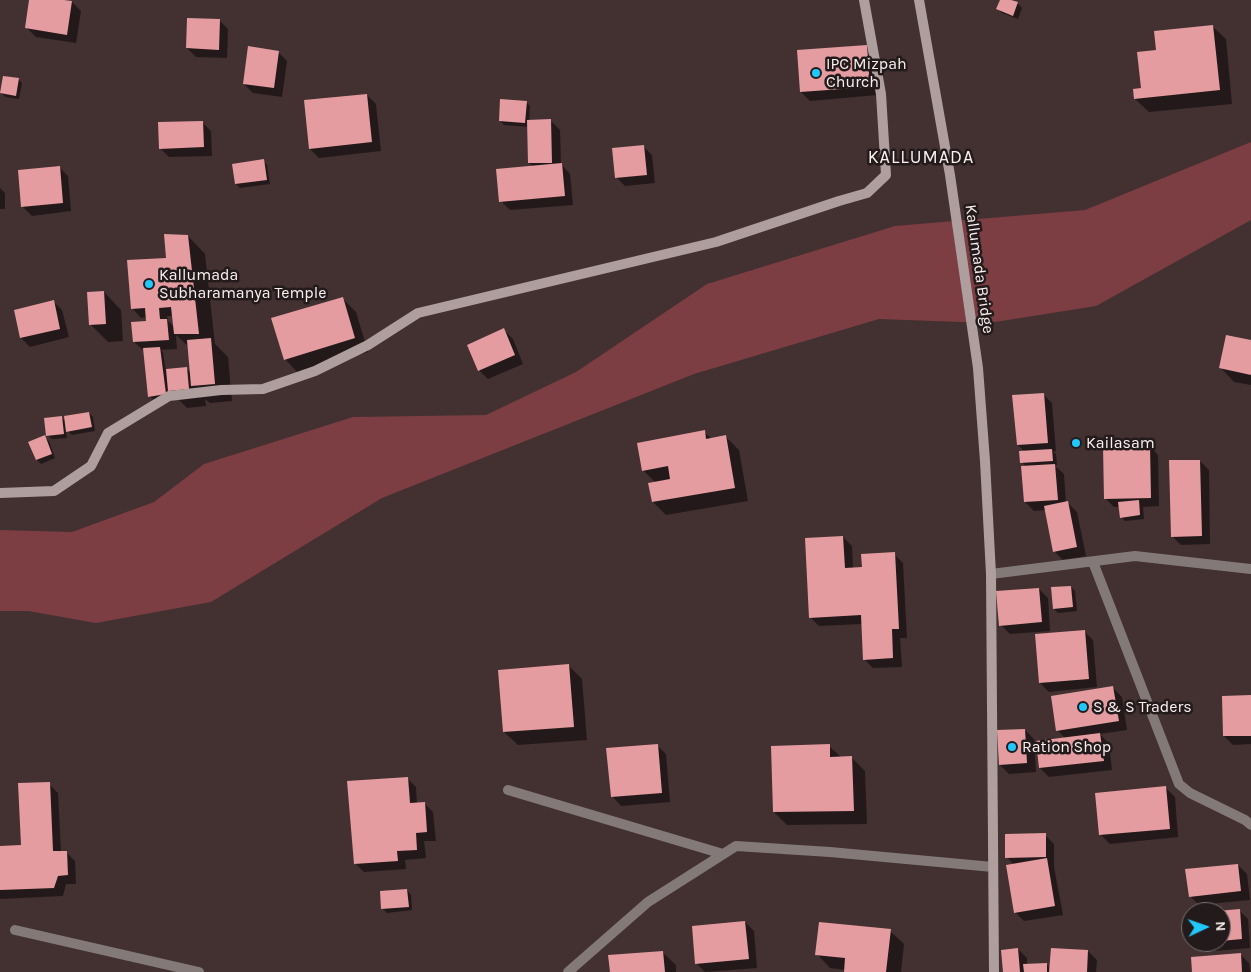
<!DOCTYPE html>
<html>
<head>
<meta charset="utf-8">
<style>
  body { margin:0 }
  #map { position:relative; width:1251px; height:972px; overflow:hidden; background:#433031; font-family:Karla,sans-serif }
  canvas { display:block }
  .north { position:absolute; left:1181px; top:902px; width:50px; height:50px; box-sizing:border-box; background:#231b1b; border:1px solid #797070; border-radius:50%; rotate:87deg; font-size:14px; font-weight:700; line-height:20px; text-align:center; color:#fbefef }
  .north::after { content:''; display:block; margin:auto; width:18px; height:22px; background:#1fc9fd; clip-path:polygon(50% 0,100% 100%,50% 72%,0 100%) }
</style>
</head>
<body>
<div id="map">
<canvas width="1251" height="972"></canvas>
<div class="north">N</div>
</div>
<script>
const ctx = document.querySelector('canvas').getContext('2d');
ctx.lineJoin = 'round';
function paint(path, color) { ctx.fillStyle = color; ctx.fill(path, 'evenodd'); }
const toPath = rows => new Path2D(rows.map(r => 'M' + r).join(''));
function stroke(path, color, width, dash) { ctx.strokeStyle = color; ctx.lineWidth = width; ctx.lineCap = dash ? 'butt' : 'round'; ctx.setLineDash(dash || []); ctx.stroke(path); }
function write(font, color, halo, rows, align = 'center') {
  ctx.font = font + ' Karla,sans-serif'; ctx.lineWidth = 5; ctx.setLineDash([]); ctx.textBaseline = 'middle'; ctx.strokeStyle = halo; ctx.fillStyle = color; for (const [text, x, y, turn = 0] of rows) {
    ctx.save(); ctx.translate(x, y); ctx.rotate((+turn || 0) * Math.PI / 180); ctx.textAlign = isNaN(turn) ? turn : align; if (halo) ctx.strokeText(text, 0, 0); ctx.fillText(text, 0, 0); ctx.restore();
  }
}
paint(toPath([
  [1251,142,1251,220,1096,306,989,323,879,319,694,374,382,498,211,602,96,623,28,611,0,611,0,530,72,532,154,502,204,464,353,417,486,415,576,372,707,284,895,226,1085,210]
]), '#7c3d43');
paint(toPath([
  [31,0,56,0,72,2,81,11,76,43,36,37,27,28],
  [1001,0,1008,0,1018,4,1022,8,1018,19,1002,13,998,9],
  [219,20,228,29,227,58,196,57,187,48],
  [1212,26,1226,39,1232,104,1149,112,1135,99,1142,89,1158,51],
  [866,46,875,55,878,95,810,101,801,92],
  [278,52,287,61,282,97,253,93,244,84],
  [18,79,22,83,19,99,6,97,1,93],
  [367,95,376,104,381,151,319,158,310,149],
  [526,102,530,106,529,121,551,121,560,130,561,164,570,174,573,205,510,210,501,201,534,167,529,163,529,127,504,125,500,121],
  [202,122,211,131,212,156,169,157,160,148],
  [643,146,652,155,655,183,625,186,616,177],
  [263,161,267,165,270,184,240,188,236,184],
  [59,167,68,176,71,211,32,216,23,207],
  [0,188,5,193,5,209,0,209],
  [188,236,205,254,215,344,228,357,232,401,210,403,205,399,206,406,187,408,169,390,170,398,154,400,149,396,144,351,134,342,148,322,147,317,141,318,132,308,166,259],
  [167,316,173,316,175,328,168,321],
  [176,335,189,347,191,373,186,368,166,371,163,352,161,350,177,349],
  [104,292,121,310,123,341,108,342,90,324],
  [342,298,356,312,368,352,298,373,285,359],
  [53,301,62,310,69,337,30,347,21,338,15,311],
  [504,330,513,339,523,364,488,379,479,370],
  [1251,341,1251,385,1234,382,1221,368],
  [1043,394,1052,403,1056,451,1053,452,1056,454,1057,465,1054,465,1064,474,1066,503,1068,503,1077,512,1086,556,1063,560,1054,551,1046,510,1034,511,1025,502,1026,467,1022,462,1025,452,1018,445],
  [89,413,93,417,95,431,72,435,66,430,67,438,52,439,47,435,61,417,66,422],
  [704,432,712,439,726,437,739,450,748,501,666,515,653,502,656,483,643,470],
  [44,437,49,441,55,458,41,464,37,460],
  [1150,446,1158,455,1159,506,1143,507,1144,519,1125,521,1121,517,1120,507,1114,507,1105,498],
  [1200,461,1209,470,1210,544,1181,545,1172,536],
  [843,537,852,546,853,568,863,568,894,554,903,563,907,638,900,638,902,667,873,668,864,659,862,624,819,626,810,617],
  [1071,587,1075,591,1077,611,1058,613,1054,609],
  [1039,589,1048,598,1050,631,1010,634,1001,625],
  [1084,631,1093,640,1097,687,1049,692,1040,683],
  [569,666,582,679,587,740,518,745,504,732],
  [1113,688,1122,697,1127,730,1100,734,1109,744,1112,770,1049,777,1040,768,1037,742,1066,739,1058,731],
  [1251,696,1251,744,1233,745,1224,736],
  [1025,730,1034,739,1036,772,1009,774,1000,765],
  [657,745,666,754,670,802,621,806,612,796],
  [829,746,842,758,852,758,865,771,867,824,787,825,774,812],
  [407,778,416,787,417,804,424,803,433,812,436,841,424,841,426,858,405,860,406,869,364,872,355,863],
  [49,784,58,793,61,852,66,852,75,861,76,884,66,884,63,896,0,899,0,847,22,846],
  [1166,788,1175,797,1178,837,1110,844,1101,835],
  [1045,835,1054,844,1054,867,1063,915,1024,921,1015,912,1014,865,1007,857],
  [1238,865,1247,874,1250,900,1199,905,1190,896],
  [407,890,411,895,412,910,387,913,382,908],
  [1239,910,1248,919,1250,948,1204,952,1195,943,1195,942,1221,942,1221,912,1215,912],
  [745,922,754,931,757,968,705,972,697,964],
  [890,931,904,944,901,972,845,972,845,970,830,968,817,954],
  [1018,949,1027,958,1027,965,1046,964,1051,969,1088,951,1097,960,1096,972,1004,972],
  [662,952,676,965,676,972,611,972],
  [1240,954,1249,963,1250,972,1193,972]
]), '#0007');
paint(toPath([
  [29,0,64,0,72,1,67,35,25,28],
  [1000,0,1011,0,1018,2,1013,16,996,9],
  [187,18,220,19,219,50,186,48],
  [1213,25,1220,90,1134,99,1133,89,1141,88,1137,52,1156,50,1154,31],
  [867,45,870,87,800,92,797,50],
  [248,46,279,51,274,88,243,84],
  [3,76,19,78,16,96,0,93],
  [367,94,372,142,309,149,304,100],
  [500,99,527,101,525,123,499,121],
  [551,119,552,163,528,163,527,120],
  [203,121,204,147,159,149,158,122],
  [644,145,647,175,615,178,612,148],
  [264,159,267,180,235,184,232,164],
  [562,163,565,196,499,202,496,169],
  [60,166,63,203,21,207,18,170],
  [164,234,188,235,199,334,174,334,171,307,159,308,160,319,167,319,169,340,133,342,131,322,146,321,145,308,131,309,127,260,166,258],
  [104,291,106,324,89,325,87,292],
  [343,297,355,338,284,360,271,318],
  [54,300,60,329,20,338,14,310],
  [504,328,515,355,478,371,467,345],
  [1226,335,1251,340,1251,375,1219,368],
  [211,338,215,384,191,386,187,340],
  [160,347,166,394,148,397,143,348],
  [187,367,189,389,168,391,166,369],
  [1044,393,1048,443,1017,445,1012,395],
  [89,412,92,427,66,432,64,416],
  [62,416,64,434,46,436,44,418],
  [705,430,706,439,726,435,735,488,652,502,648,483,670,479,668,466,642,471,637,443],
  [45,435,52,454,36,460,28,442],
  [1150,445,1151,498,1104,499,1103,446],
  [1052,449,1053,461,1020,463,1019,451],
  [1169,460,1200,460,1202,536,1171,537],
  [1055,464,1058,500,1024,502,1021,466],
  [1139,500,1140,515,1120,518,1118,502],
  [1068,501,1077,547,1053,552,1044,506],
  [843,536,845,568,862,567,861,554,895,552,899,629,892,629,893,658,863,660,861,615,809,618,805,538],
  [1071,586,1073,607,1053,609,1051,587],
  [1039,588,1042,622,999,626,996,591],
  [1085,630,1089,679,1039,683,1035,634],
  [569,664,574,727,503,732,498,670],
  [1113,686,1119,721,1056,731,1051,696],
  [1251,695,1251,736,1223,736,1222,696],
  [1025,729,1027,763,999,765,997,730],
  [1100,733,1104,761,1039,768,1036,741],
  [658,744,662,793,611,797,606,748],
  [830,744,830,757,852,756,854,811,773,812,771,746],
  [408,777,410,803,425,802,427,832,416,833,417,850,397,851,398,861,354,864,347,781],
  [50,782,53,851,67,851,68,875,58,876,54,888,0,890,0,846,21,845,18,783],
  [1166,786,1170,829,1099,835,1095,793],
  [1046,833,1046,857,1005,858,1005,834],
  [1047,858,1055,906,1014,913,1006,865],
  [1238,864,1241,891,1189,897,1185,869],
  [407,889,409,907,381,909,380,891],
  [1240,909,1242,939,1221,941,1221,912,1217,912,1217,911],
  [745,921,749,959,695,964,692,926],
  [819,922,891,929,886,972,844,972,845,958,815,955],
  [1018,948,1020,972,1003,972,1001,950],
  [1051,948,1088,950,1087,972,1049,972],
  [663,951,665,972,610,972,608,955],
  [1241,953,1242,972,1192,972,1191,957],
  [1047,963,1047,972,1024,972,1023,964]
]), '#e59ca0');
stroke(toPath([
  [1093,562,1179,784,1190,793,1245,820,1251,825],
  [991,574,1135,556,1251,569],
  [508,790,723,854],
  [15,930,199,972],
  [568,972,648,902,736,846,830,852,993,867]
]), '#837979', 10);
stroke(toPath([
  [919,0,950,175,978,368,985,461,991,574,994,972],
  [0,493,54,491,91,466,108,433,169,396,221,390,263,389,315,371,368,345,418,313,716,242,839,201,867,193,886,175,881,94,864,0]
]), '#ae9e9e', 10);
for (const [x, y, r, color] of [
  [816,73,5,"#1fc9fd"],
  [149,284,5,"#1fc9fd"],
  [1076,443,5,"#1fc9fd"],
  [1083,707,5,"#1fc9fd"],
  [1012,747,5,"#1fc9fd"]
]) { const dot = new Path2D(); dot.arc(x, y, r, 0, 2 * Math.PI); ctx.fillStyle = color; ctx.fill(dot); stroke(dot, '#231b1b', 2); }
write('16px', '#fbefef', '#231b1b', [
  ["IPC Mizpah",826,64],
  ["Church",826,82],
  ["Kallumada",159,275],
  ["Subharamanya Temple",159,293],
  ["Kailasam",1086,443],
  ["S & S Traders",1093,707],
  ["Ration Shop",1022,747]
], 'left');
write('16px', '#fbefef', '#231b1b', [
  ["Kallumada Bridge",979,269,82]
]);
ctx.letterSpacing = '1px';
write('18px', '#fbefef', '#231b1b', [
  ["KALLUMADA",921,158]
]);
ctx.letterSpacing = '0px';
</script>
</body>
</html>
